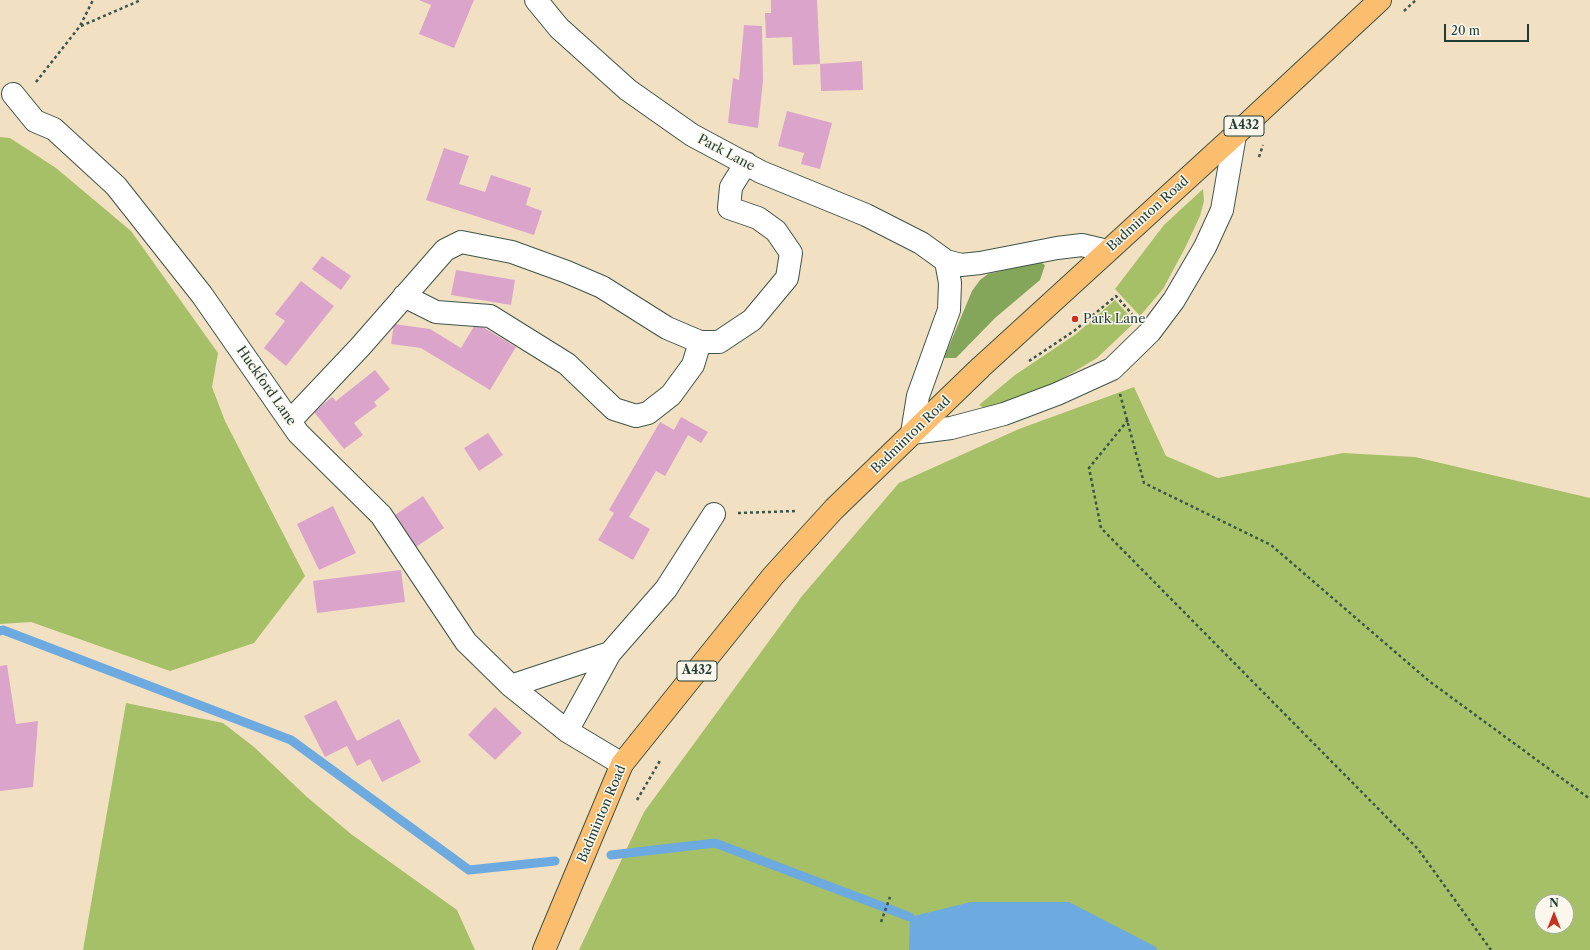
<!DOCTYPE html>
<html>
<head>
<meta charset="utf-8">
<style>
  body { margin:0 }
  #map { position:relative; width:1590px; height:950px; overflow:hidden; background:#f1e0c2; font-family:"Libre Caslon Text",serif }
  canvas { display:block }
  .north { position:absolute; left:1534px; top:894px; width:40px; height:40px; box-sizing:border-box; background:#fbf7ec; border:1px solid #a3ada2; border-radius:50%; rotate:0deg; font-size:11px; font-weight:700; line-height:16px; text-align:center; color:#1f3d34 }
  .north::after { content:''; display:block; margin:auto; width:14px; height:18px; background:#c8321e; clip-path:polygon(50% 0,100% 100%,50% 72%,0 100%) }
  .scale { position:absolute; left:1444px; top:24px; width:85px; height:18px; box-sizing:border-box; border:2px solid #1f3d34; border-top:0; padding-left:5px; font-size:12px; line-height:14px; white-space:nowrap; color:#1f3d34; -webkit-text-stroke:3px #fbf7ec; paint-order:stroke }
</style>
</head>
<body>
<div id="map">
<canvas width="1590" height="950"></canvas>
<div class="north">N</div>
<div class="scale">20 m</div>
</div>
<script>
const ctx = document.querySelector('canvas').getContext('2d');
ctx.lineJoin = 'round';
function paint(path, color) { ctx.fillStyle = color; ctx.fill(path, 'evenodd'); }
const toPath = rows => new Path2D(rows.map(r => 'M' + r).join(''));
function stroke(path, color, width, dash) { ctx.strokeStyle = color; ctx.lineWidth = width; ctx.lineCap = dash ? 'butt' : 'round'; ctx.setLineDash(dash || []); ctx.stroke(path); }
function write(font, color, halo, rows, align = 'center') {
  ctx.font = font + ' "Libre Caslon Text",serif'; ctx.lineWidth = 3; ctx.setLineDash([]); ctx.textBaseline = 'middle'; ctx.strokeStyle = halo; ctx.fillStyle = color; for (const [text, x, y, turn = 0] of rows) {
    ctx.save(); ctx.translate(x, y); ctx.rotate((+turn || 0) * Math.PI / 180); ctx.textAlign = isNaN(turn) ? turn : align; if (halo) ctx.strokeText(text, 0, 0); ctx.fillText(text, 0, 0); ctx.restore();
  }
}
paint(toPath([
  [0,137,10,138,56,168,131,231,218,353,212,387,225,421,305,576,254,643,170,671,31,622,0,624],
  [1203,189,1204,201,1200,216,1186,246,1163,289,1140,316,1115,289,1164,225],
  [1115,300,1135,322,1097,358,1045,389,986,409,979,405,1015,375,1076,334],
  [1134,387,1166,456,1218,478,1343,453,1415,457,1590,498,1590,950,579,950,644,812,802,596,899,483,1019,429],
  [1542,902,1566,902,1566,926,1542,926],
  [126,703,223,723,254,747,307,797,351,834,457,910,475,950,83,950]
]), '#a5c066');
paint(toPath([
  [1040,262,1045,265,1040,280,995,318,956,358,944,358,972,291,980,280,988,274]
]), '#84a65b');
paint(toPath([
  [971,902,1069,902,1156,947,1157,950,909,950,910,917]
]), '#6caadf');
stroke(toPath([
  [0,631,3,630,291,740,469,870,555,861],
  [611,855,715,843,910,917]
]), '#6caadf', 9);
paint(toPath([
  [419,0,474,0,454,48,419,34,431,5],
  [771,0,817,0,820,64,793,65,792,37,766,38,765,13,771,13],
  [744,25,762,26,763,81,758,128,728,123,733,78,739,80],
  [862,61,863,90,821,91,820,64],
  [787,111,832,123,820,169,801,164,804,153,778,146],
  [444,148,469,156,459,184,485,192,491,175,531,188,526,205,542,211,534,235,426,200],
  [322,256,351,276,341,290,312,269],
  [456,270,515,280,511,305,451,295],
  [301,281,334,306,286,366,264,348,285,321,275,314],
  [476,323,516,347,490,390,421,348,391,344,394,324,430,329,461,348],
  [375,370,390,389,374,402,377,406,354,423,363,435,344,449,314,412,332,397,336,401],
  [681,417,708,432,701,443,688,435,665,476,656,471,629,517,650,529,633,560,598,540,614,513,609,510,660,422,674,430],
  [488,433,503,455,479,471,464,448],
  [423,496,444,528,413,549,392,517],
  [333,506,356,553,319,570,297,524],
  [401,570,405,602,317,613,313,581],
  [7,665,16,724,38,721,33,787,0,791,0,666],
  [336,700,357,741,399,719,421,762,382,782,370,759,357,766,347,746,325,757,304,716],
  [495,707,522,733,495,760,468,735]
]), '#dba5cb');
const minor = toPath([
  [536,0,559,28,628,90,692,135,761,172,866,215,921,243,946,261,961,265,980,263,1057,248,1082,245,1107,251],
  [13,94,35,121,54,129,116,186,202,295,298,433,381,515,466,642,511,686,567,731,622,764],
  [946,261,950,283,949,310,918,396,912,433,951,428,1004,414,1057,394,1112,369,1150,332,1174,300,1205,247,1222,210,1235,135],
  [404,296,436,312,490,316,567,364,614,409,636,416,648,413,671,395,693,365,700,342],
  [290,421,360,347,445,250,461,242,512,252,567,272,602,287,667,328,700,342,719,342,752,320,787,278,791,253,776,231,758,218,729,208,731,187,746,163],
  [511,686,610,653],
  [567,731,610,653,666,589,714,514]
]);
const major = toPath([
  [544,950,622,764,773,576,834,509,981,367,1235,135,1380,0]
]);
stroke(minor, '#3e5549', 24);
stroke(major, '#3e5549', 24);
stroke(toPath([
  [1404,11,1416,0],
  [81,26,141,0],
  [36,82,80,26,93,0],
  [1259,157,1263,145],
  [1029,361,1074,331,1116,296,1132,314],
  [1120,394,1144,483,1271,545,1429,681,1590,799],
  [1128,420,1089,468,1101,528,1418,849,1491,950],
  [738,513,797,511],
  [637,800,661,759],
  [881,922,890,897]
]), '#3e5549', 2.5, [3, 3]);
stroke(minor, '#fff', 22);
stroke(major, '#fbbd6e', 22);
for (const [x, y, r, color] of [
  [1075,319,4,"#c8321e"]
]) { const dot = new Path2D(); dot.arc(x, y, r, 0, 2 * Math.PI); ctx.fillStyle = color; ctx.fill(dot); stroke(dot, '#fbf7ec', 1.5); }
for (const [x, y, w] of [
  [1244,126,40],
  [697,671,40]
]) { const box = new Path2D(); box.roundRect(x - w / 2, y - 10, w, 20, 3); ctx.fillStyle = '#fbf7ec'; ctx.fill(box); stroke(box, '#1f3d34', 1); }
write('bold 12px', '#1f3d34', null, [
  ["A432",1244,126],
  ["A432",697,671]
]);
write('13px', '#1f3d34', '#fbf7ec', [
  ["Park Lane",726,153,28],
  ["Badminton Road",1148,214,-42],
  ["Huckford Lane",266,386,55],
  ["Badminton Road",911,435,-44],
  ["Badminton Road",602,814,-67]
]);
write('13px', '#1f3d34', '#fbf7ec', [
  ["Park Lane",1083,319]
], 'left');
</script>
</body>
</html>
